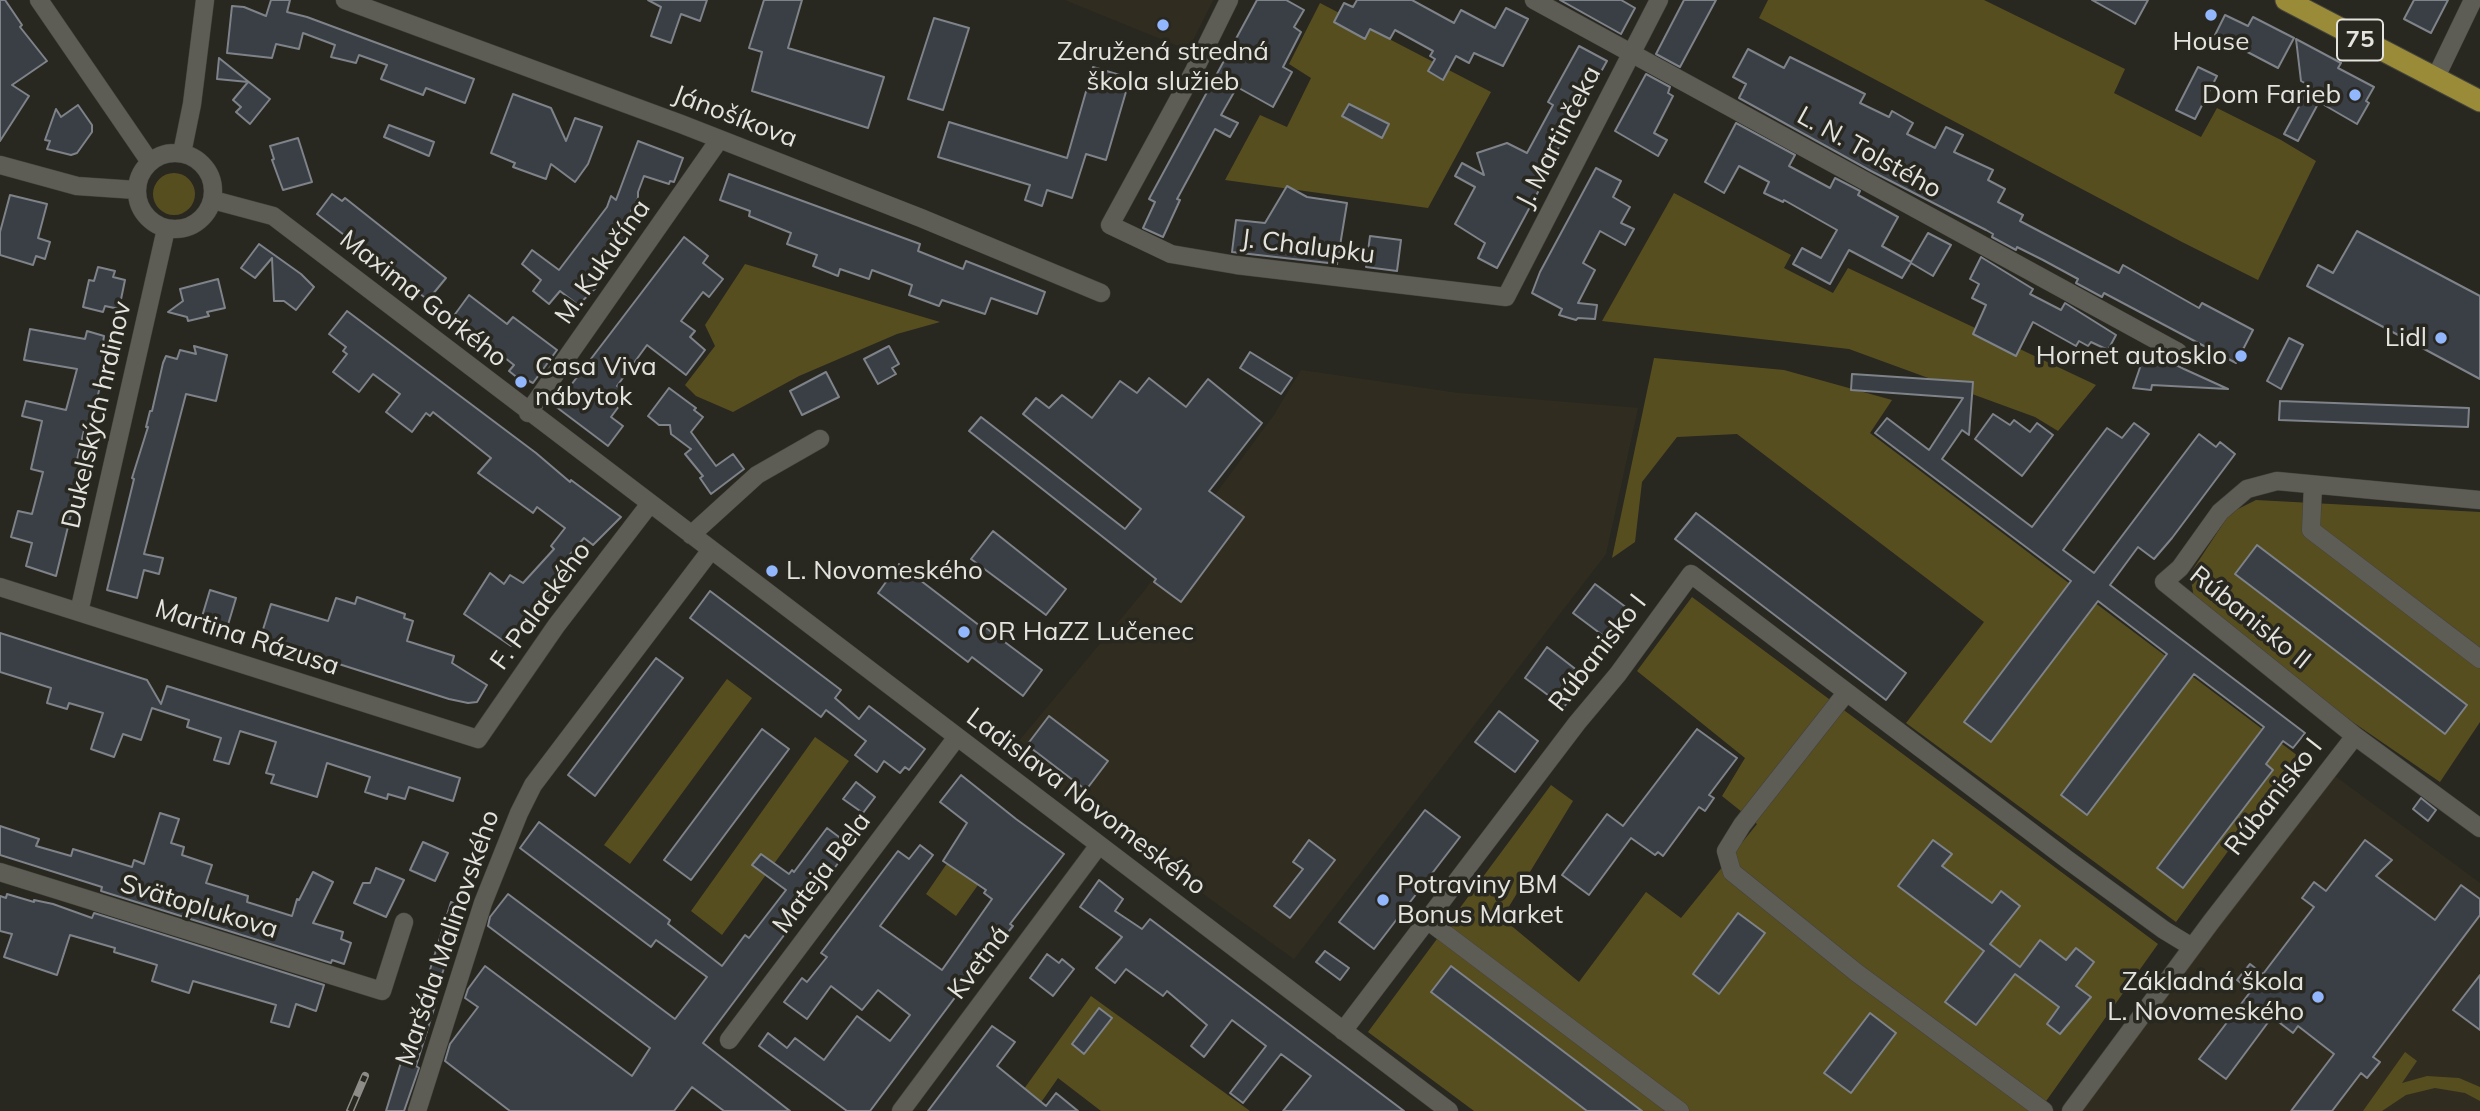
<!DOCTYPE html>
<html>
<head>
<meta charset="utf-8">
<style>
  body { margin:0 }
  canvas { display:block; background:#282720 }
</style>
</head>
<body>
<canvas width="2480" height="1111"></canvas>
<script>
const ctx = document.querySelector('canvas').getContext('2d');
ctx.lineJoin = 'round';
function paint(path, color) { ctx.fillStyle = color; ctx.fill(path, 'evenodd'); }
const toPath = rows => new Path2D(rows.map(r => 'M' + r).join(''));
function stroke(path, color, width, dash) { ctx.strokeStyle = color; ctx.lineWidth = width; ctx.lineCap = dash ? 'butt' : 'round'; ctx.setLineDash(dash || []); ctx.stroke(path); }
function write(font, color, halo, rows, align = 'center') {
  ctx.font = font + ' Mulish,sans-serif'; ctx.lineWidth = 7; ctx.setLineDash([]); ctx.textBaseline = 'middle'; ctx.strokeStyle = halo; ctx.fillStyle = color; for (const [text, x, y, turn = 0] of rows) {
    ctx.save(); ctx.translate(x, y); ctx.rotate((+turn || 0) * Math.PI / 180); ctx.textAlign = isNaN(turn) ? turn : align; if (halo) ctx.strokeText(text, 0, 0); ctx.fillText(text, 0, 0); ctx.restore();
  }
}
paint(toPath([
  [1065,0,1213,0,1188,50],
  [1301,370,1458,393,1638,408,1606,554,1294,959,1008,754,1145,590,1274,415],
  [2320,765,2480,883,2480,1111,2076,1111]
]), '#302d20');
paint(toPath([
  [1768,0,1984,0,2125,69,2114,93,2201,137,2217,108,2281,140,2316,161,2258,280,2182,242,1759,18],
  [1320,3,1491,92,1428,208,1225,180,1260,115,1287,127,1311,78,1289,64],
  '153 194a21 21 0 1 1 42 0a21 21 0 1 1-42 0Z',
  [1674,193,1791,255,1784,268,1833,293,1848,268,2096,385,2058,431,2035,417,1849,349,1602,321],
  [745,264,940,322,897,334,799,376,733,412,696,396,685,385,715,346,705,325],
  [1654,358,1784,370,1892,400,1870,433,2298,756,2176,922,1906,723,1984,622,1737,434,1677,437,1642,482,1635,542,1612,558],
  [2256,500,2480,512,2480,722,2440,782,2341,714,2194,598,2190,574,2230,513],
  [1692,597,2158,944,2039,1111,1474,1111,1368,1032,1551,785,1573,801,1502,918,1579,982,1646,892,1681,918,1757,824,1722,796,1745,758,1637,671],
  [727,679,752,698,630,864,604,845],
  [815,737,849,761,722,935,691,911],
  [959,846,990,868,956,916,926,894],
  [1091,996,1250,1111,1101,1111,1058,1078,1035,1111,1008,1111],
  [2405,1052,2417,1061,2402,1083,2427,1076,2459,1078,2480,1087,2480,1101,2465,1093,2435,1088,2406,1095,2382,1111,2363,1111]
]), '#574e20');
const building = toPath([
  [0,0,5,0,22,25,20,27,47,61,12,85,29,96,0,141,0,0],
  [271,0,290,0,287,12,307,17,474,79,465,103,426,88,423,95,381,79,387,65,359,55,356,63,331,57,335,45,303,33,299,49,276,44,272,58,227,53,232,6,244,7,266,16,271,0],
  [648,0,707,0,700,21,681,14,671,43,651,36,661,7,648,0],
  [764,0,802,0,788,48,884,77,868,128,752,91,762,52,749,48,764,0],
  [1257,0,1286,0,1304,10,1294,27,1301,32,1283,67,1292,72,1273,107,1237,87,1221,115,1238,123,1230,137,1215,129,1177,199,1180,200,1163,237,1143,228,1155,202,1149,199,1257,0],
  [1357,0,1412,0,1454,23,1461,10,1495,28,1506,8,1528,19,1503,66,1474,53,1469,63,1456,56,1443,80,1428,71,1435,59,1430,56,1433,51,1395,30,1390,39,1370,29,1365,39,1334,22,1344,3,1353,7,1357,0],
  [1560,0,1621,0,1635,8,1621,34,1560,0],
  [1684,0,1716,0,1680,67,1656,54,1684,0],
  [2092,0,2148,0,2135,24,2092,0],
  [2414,0,2448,0,2431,33,2404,19,2414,0],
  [2225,15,2248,26,2253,17,2294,38,2278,68,2215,35,2225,15],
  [934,18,969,28,943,110,908,99,934,18],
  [2296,39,2341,63,2338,68,2374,87,2366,101,2369,103,2357,124,2319,102,2298,141,2284,134,2310,86,2301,81,2296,39],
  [1579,46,1607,61,1549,165,1552,166,1497,268,1478,258,1485,243,1455,224,1475,187,1455,176,1462,163,1484,175,1477,153,1507,143,1527,153,1553,105,1548,102,1579,46],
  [1748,49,1784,68,1790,57,1865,94,1860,103,1889,117,1892,111,1913,123,1907,134,1935,148,1946,127,1963,135,1954,152,1993,170,1988,180,2005,189,1998,202,2023,215,2020,221,2119,273,2123,265,2199,308,2202,303,2253,330,2236,363,2104,293,2102,297,2076,283,2078,279,2043,260,2017,247,2016,250,1992,237,1993,234,1986,230,1871,171,1739,98,1746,84,1733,77,1748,49],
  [219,58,270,99,250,124,236,112,241,107,233,100,248,82,217,79,219,58],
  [1093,67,1130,78,1106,160,1086,154,1072,198,1047,190,1042,206,1025,200,1030,185,938,157,949,122,1067,158,1093,67],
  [2198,67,2217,76,2195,119,2176,110,2198,67],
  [1646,74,1670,87,1668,93,1673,96,1654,133,1667,140,1658,156,1615,131,1646,74],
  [513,94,551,108,566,141,575,118,602,127,588,164,575,182,551,164,546,179,513,167,515,163,491,153,513,94],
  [1349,104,1389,124,1382,138,1342,116,1349,104],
  [78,105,92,125,92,132,77,153,71,155,47,149,50,141,45,140,56,109,61,117,78,105],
  [1736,123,1795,155,1789,166,1830,188,1835,178,1860,191,1858,195,1898,217,1882,246,1911,262,1928,233,1951,245,1933,276,1911,263,1902,278,1849,250,1830,284,1793,264,1802,248,1821,258,1837,230,1784,200,1783,202,1764,193,1769,182,1739,166,1724,193,1705,182,1736,123],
  [389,125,434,142,429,156,384,137,389,125],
  [298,138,312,182,283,190,272,160,274,159,270,146,298,138],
  [638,141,683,158,674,182,670,181,669,184,644,176,638,192,638,198,631,211,640,217,631,230,635,233,597,281,597,287,578,305,560,291,549,304,533,291,541,280,522,264,532,250,559,270,607,207,611,196,616,200,638,141],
  [1596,168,1621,181,1613,197,1630,207,1621,223,1634,229,1625,245,1600,231,1583,263,1595,270,1578,303,1597,305,1595,319,1578,318,1576,320,1559,315,1562,309,1532,293,1540,272,1596,168],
  [729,174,920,244,918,251,963,269,966,261,1045,292,1037,314,991,298,985,314,942,300,939,306,909,295,912,285,872,270,869,279,840,269,838,276,813,266,817,255,787,244,791,233,749,216,750,211,720,200,729,174],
  [1287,186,1307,197,1347,203,1337,264,1232,252,1236,220,1265,223,1287,186],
  [332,194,342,201,345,198,446,278,428,300,317,214,332,194],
  [10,195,47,204,38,238,50,242,45,259,36,256,33,265,0,255,0,232,10,195],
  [2357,231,2480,296,2480,379,2307,286,2318,265,2333,273,2357,231],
  [1370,236,1401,240,1397,271,1366,267,1370,236],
  [684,237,708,256,703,263,723,279,709,297,703,292,681,321,695,331,690,337,705,350,686,375,647,345,617,386,628,394,611,417,623,426,608,446,555,406,684,237],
  [259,244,301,274,314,287,296,310,284,301,274,301,272,258,255,278,241,268,259,244],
  [1981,257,2033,289,2030,294,2061,310,2065,303,2116,335,2108,350,2091,342,2088,346,2079,341,2076,346,2033,322,2016,356,1973,334,1986,305,1972,298,1979,284,1970,279,1981,257],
  [98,267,115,271,113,277,125,280,119,309,105,306,103,312,83,307,89,280,94,281,98,267],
  [218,279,225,308,207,312,209,316,188,321,187,317,168,312,183,301,180,289,218,279],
  [469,295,507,324,513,317,557,350,533,383,527,380,524,383,509,371,514,365,453,317,469,295],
  [347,311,536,453,570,482,571,480,621,517,593,545,584,538,563,563,572,570,526,620,528,622,511,646,464,614,490,573,504,584,510,575,523,583,554,549,551,546,565,528,537,507,533,513,478,473,491,458,433,412,430,416,426,413,412,432,386,412,400,394,373,374,359,392,333,372,347,354,343,351,346,347,329,334,347,311],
  [30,329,85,339,87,331,104,336,103,343,113,346,103,376,96,402,97,411,93,414,90,427,85,426,77,460,83,465,56,576,26,566,32,543,11,537,18,511,32,514,43,472,31,469,42,421,22,416,26,401,66,410,77,369,24,360,30,329],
  [2289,338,2303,345,2281,389,2267,381,2289,338],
  [194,346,227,355,216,401,186,394,144,554,163,558,159,574,144,570,137,598,107,590,134,479,132,478,148,427,146,427,150,411,152,411,163,363,166,356,177,359,180,350,196,354,194,346],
  [889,346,899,364,892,368,896,374,878,384,864,359,889,346],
  [2146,350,2184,369,2228,389,2152,385,2151,390,2133,388,2146,350],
  [1250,352,1292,378,1281,394,1240,368,1250,352],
  [826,372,839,397,802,415,790,391,826,372],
  [1852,374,1973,382,1969,435,1962,430,1942,459,2032,527,2107,428,2122,438,2134,423,2149,434,2063,550,2094,573,2199,434,2216,447,2220,442,2235,454,2172,538,2154,559,2138,547,2110,585,2305,733,2293,748,2283,741,2266,764,2273,770,2183,888,2157,868,2264,727,2194,674,2087,815,2061,795,2167,654,2098,601,1991,742,1964,722,2071,581,1875,433,1887,418,1929,450,1963,398,1851,390,1852,374],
  [1149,378,1186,407,1208,379,1262,423,1209,491,1244,517,1181,602,1154,582,1156,579,969,431,981,417,1125,529,1141,509,1023,414,1036,398,1049,408,1062,395,1092,418,1120,381,1137,393,1149,378],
  [669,388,696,408,694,410,703,417,691,432,716,466,733,454,744,469,711,494,700,478,703,476,685,454,691,449,671,434,670,425,659,425,648,416,669,388],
  [2280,401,2469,408,2468,427,2279,420,2280,401],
  [1993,414,2010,425,2014,420,2030,432,2037,423,2053,435,2022,476,1975,439,1993,414],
  [1696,513,1906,673,1886,700,1675,539,1696,513],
  [993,531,1066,589,1046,615,971,559,993,531],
  [2257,545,2467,705,2445,734,2235,574,2257,545],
  [899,564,980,626,982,625,1042,670,1023,696,972,657,968,662,878,593,899,564],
  [1595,584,1635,614,1613,643,1573,613,1595,584],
  [210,590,236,598,227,628,201,620,210,590],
  [710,591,841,690,835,698,859,719,869,706,925,749,909,770,905,767,900,773,884,761,877,772,855,755,866,741,826,710,821,717,690,618,710,591],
  [357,597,405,614,404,618,413,621,407,641,454,656,452,663,487,685,477,702,468,703,449,699,260,639,271,604,328,621,336,598,355,604,357,597],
  [0,633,147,680,161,704,167,686,460,778,453,801,409,787,405,799,388,794,387,799,365,792,370,777,327,763,317,797,271,783,274,775,266,773,276,742,240,731,229,764,214,760,221,738,187,727,189,720,152,708,141,740,123,734,114,757,91,749,103,713,69,703,67,709,47,703,51,688,0,672,0,633],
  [1547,647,1587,678,1564,707,1525,678,1547,647],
  [656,658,683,678,595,796,568,775,656,658],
  [1499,711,1538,741,1515,772,1475,742,1499,711],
  [1049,716,1108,761,1086,790,1027,745,1049,716],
  [762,729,789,749,691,880,664,860,762,729],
  [1697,729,1737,758,1709,795,1714,798,1705,811,1699,807,1663,856,1658,852,1655,855,1631,838,1589,895,1562,875,1607,814,1623,826,1697,729],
  [961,775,1016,819,1064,854,1010,924,1013,926,1000,942,998,940,870,1111,847,1111,759,1046,768,1033,787,1048,795,1038,824,1060,857,1016,890,1041,910,1015,878,990,862,1010,831,986,807,1019,784,1002,802,978,807,982,827,957,821,953,898,851,909,859,920,845,933,855,880,926,942,970,992,899,984,893,986,890,943,861,967,823,940,802,961,775],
  [856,782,875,797,863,813,843,799,856,782],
  [2421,798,2436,810,2428,821,2413,809,2421,798],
  [1425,810,1460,837,1374,949,1339,922,1425,810],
  [160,813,179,819,171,843,184,847,182,855,212,865,206,883,248,896,247,902,292,916,297,899,299,900,313,872,333,882,313,923,343,932,341,939,351,943,344,964,332,960,331,963,101,891,102,887,0,855,0,826,39,839,36,846,71,856,73,849,132,867,134,860,144,864,160,813],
  [539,822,670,920,668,924,722,966,745,935,749,938,786,890,752,865,761,854,789,874,792,870,794,872,827,828,851,846,703,1043,790,1111,724,1111,692,1087,674,1111,510,1111,445,1061,450,1044,478,1007,465,998,468,989,485,966,632,1076,650,1048,488,926,490,917,508,894,675,1019,707,977,656,940,651,947,520,848,539,822],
  [1309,840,1335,860,1290,918,1274,906,1303,869,1293,862,1309,840],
  [1933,840,1952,854,1942,866,1992,903,2001,891,2020,906,1990,944,2020,967,2040,940,2066,960,2076,948,2094,962,2076,986,2091,997,2060,1034,2047,1024,2059,1007,2015,974,1976,1025,1945,1002,1984,951,1898,886,1933,840],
  [2365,840,2392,860,2376,876,2435,920,2461,885,2480,899,2480,915,2373,1057,2380,1062,2367,1078,2361,1073,2332,1111,2291,1111,2334,1054,2298,1026,2293,1033,2272,1017,2226,1079,2199,1059,2251,991,2237,980,2250,964,2263,974,2314,907,2302,898,2314,882,2326,891,2365,840],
  [423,842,448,853,435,881,410,870,423,842],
  [376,868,404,880,386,917,354,903,363,883,370,883,376,868],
  [1099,880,1123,899,1115,911,1142,929,1150,919,1404,1111,1283,1111,1311,1076,1281,1054,1243,1103,1230,1093,1266,1046,1232,1020,1204,1057,1191,1046,1207,1025,1167,991,1163,996,1126,969,1115,983,1096,968,1122,937,1080,907,1099,880],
  [7,894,34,902,34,900,53,904,92,918,94,913,324,985,316,1011,296,1004,289,1027,271,1022,276,1005,193,981,189,993,152,981,157,965,114,952,115,948,70,935,57,975,4,957,12,934,0,931,0,896,6,898,7,894],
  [451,902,465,908,441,977,429,973,451,902],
  [1738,913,1765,933,1719,994,1693,974,1738,913],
  [1325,951,1349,968,1340,980,1316,962,1325,951],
  [1047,954,1059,963,1062,959,1074,969,1053,996,1030,978,1047,954],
  [1451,966,1642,1111,1587,1111,1431,992,1451,966],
  [2480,975,2480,1030,2453,1010,2480,975],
  [424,988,438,996,416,1066,419,1068,404,1111,386,1111,424,988],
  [1099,1008,1112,1018,1084,1054,1072,1044,1099,1008],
  [1870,1013,1896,1033,1851,1093,1824,1073,1870,1013],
  [992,1026,1015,1042,997,1066,1046,1106,1056,1093,1078,1111,928,1111,992,1026]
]);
paint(building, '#3a3e45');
stroke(building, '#7e8289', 2);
const street = toPath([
  [39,0,150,162],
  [345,0,681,124,921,218,1101,293],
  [1229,0,1194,71,1110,225,1171,254,1236,265,1506,297,1659,0],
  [1534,0,2178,352],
  [2435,79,2473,0],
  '137 191a38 38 0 1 1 76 0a38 38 0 1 1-76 0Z',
  [182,153,192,104,205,0],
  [0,165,77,186,136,190],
  [213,200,273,216,1449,1111],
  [528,413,719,140],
  [2313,485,2311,530,2480,659],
  [691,535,757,475,820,439],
  [0,587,478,739,556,626,649,505],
  [79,612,166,229],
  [1846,693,1742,825,1726,851,1732,872,1857,973,2044,1111],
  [2355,736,2164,582,2180,568,2220,512,2247,489,2277,481,2480,500],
  [0,872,382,991,404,922],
  [1427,920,1680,1111],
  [1343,1031,1577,723,1618,674,1691,574,2068,860,2164,930,2192,947],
  [729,1040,957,737],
  [417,1111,483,903,519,813,533,785,711,550],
  [901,1111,1099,845],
  [2071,1111,2211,922,2355,736,2480,828]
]);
const primary = toPath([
  [2286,0,2480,101]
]);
stroke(street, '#44433c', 19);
stroke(primary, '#44433c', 23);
stroke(street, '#5e5d55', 18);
stroke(primary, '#9a8b39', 21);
const rail = toPath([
  [350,1111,365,1076]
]);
stroke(rail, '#8d8c86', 8);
stroke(rail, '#282720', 5, [16]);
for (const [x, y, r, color] of [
  [2211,15,7,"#93b7fd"],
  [1163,25,7,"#93b7fd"],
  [2355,95,7,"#93b7fd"],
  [2441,338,7,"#93b7fd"],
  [2241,356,7,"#93b7fd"],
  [521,382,7,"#93b7fd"],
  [772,571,7,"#93b7fd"],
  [964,632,7,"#93b7fd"],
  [1383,900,7,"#93b7fd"],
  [2318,997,7,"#93b7fd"]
]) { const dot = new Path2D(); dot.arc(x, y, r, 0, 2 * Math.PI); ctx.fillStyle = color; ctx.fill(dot); stroke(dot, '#282720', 2.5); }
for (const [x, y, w] of [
  [2360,40,46]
]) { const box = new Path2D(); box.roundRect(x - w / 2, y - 20.5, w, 41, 5); ctx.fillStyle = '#282720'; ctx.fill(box); stroke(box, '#e4e3de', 2); }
write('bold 24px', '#e4e3de', null, [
  ["75",2360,40]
]);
write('26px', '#e4e3de', '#282720', [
  ["House",2211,42,"center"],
  ["Združená stredná",1163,52,"center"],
  ["škola služieb",1163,82,"center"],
  ["Dom Farieb",2341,95],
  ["Lidl",2427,338],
  ["Hornet autosklo",2227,356],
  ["Casa Viva",535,367,"left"],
  ["nábytok",535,397,"left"],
  ["L. Novomeského",786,571,"left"],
  ["OR HaZZ Lučenec",978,632,"left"],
  ["Potraviny BM",1397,885,"left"],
  ["Bonus Market",1397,915,"left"],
  ["Základná škola",2304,982],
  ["L. Novomeského",2304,1012]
], 'right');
write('26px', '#e4e3de', '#282720', [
  ["Jánošíkova",735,117,21],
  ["J. Martinčeka",1559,137,-63],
  ["L. N. Tolstého",1869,153,29],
  ["J. Chalupku",1308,247,7],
  ["M. Kukučína",603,262,-55],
  ["Maxima Gorkého",423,299,38],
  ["Dukelských hrdinov",97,415,-77],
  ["F. Palackého",541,606,-54],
  ["Rúbanisko II",2250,618,39],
  ["Martina Rázusa",247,638,18],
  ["Rúbanisko I",1598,653,-52],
  ["Rúbanisko I",2274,797,-52],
  ["Ladislava Novomeského",1086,802,37],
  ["Mateja Bela",822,873,-53],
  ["Svätoplukova",199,907,17],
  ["Maršála Malinovského",448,938,-71],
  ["Kvetná",979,963,-53]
]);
</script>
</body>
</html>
